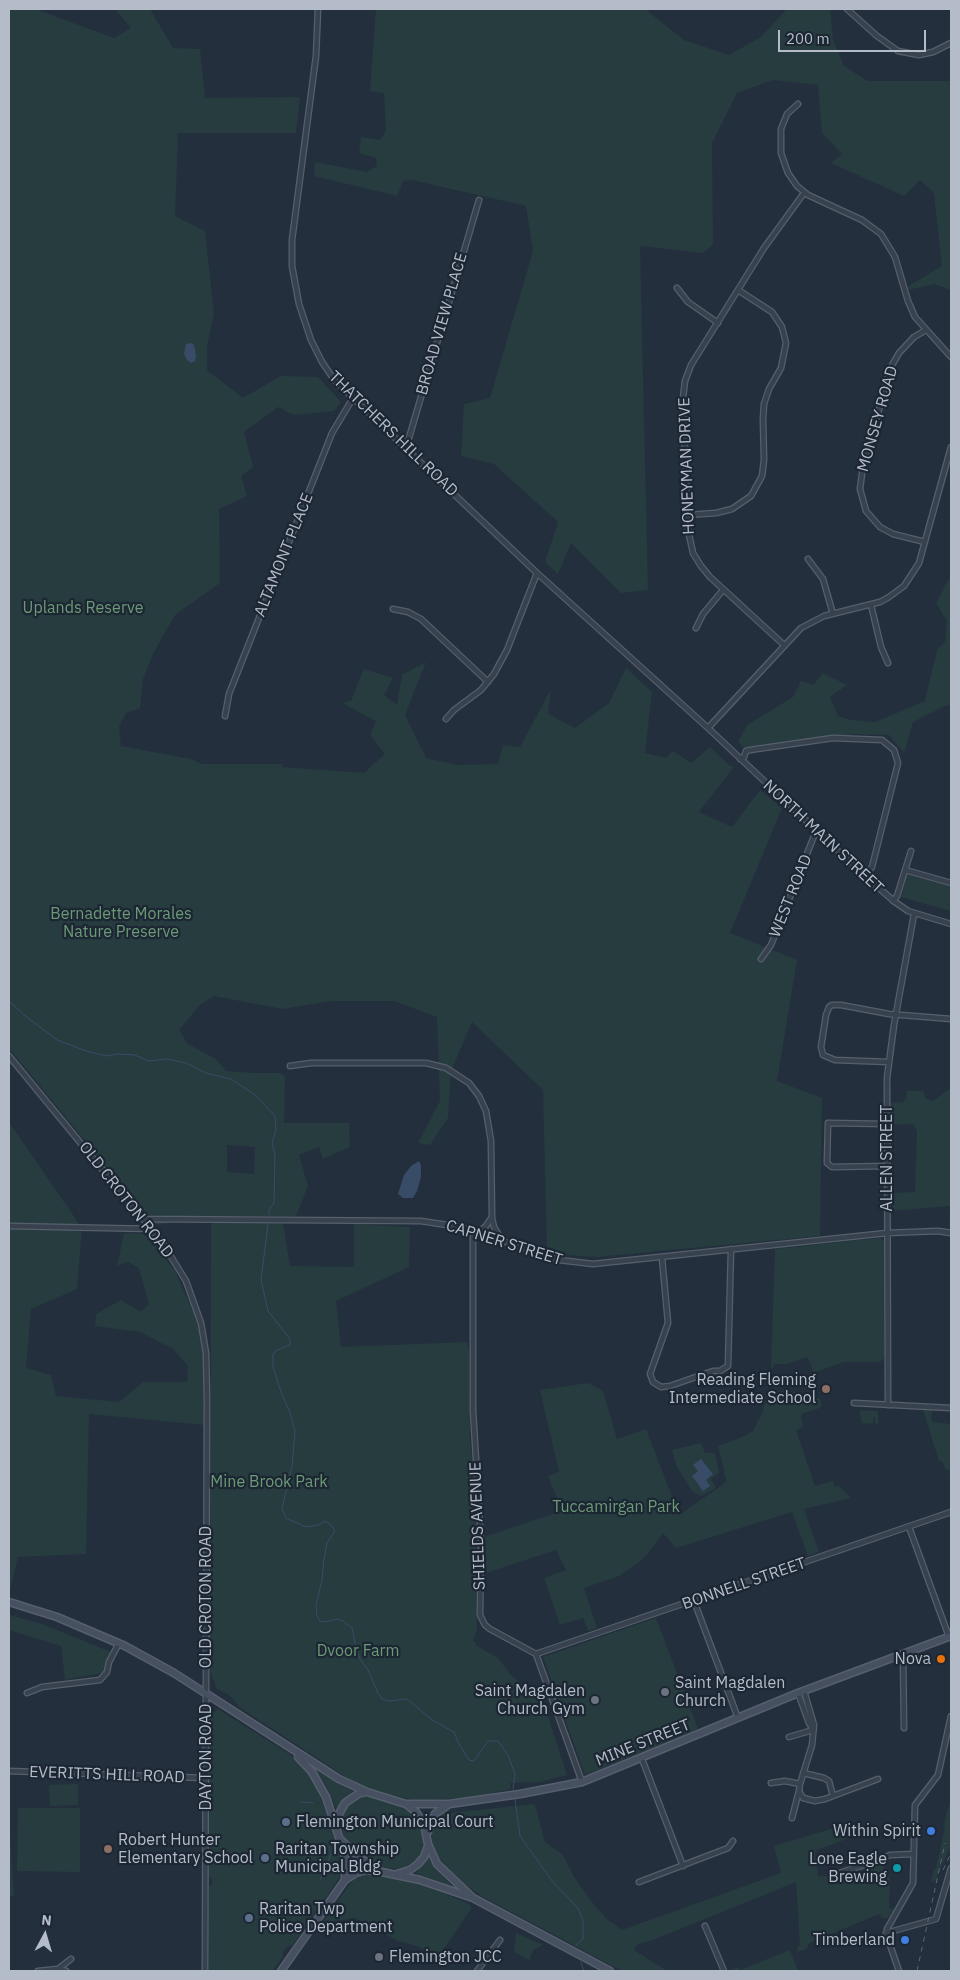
<!DOCTYPE html>
<html>
<head>
<meta charset="utf-8">
<style>
  body { margin:0 }
  #map { position:relative; width:960px; height:1980px; overflow:hidden; background:#242f3e; font-family:"IBM Plex Sans",sans-serif }
  canvas { display:block }
  .frame { position:absolute; inset:0; border:10px solid #b4bcc9; pointer-events:none }
  .north { position:absolute; left:20px; top:1910px; width:50px; height:50px; -webkit-text-stroke:4px #1d2633; paint-order:stroke; rotate:6deg; font-size:14px; font-weight:700; line-height:20px; text-align:center; color:#b4bcc9 }
  .north::after { content:''; display:block; margin:auto; width:18px; height:22px; background:#b4bcc9; clip-path:polygon(50% 0,100% 100%,50% 72%,0 100%) }
  .scale { position:absolute; left:778px; top:30px; width:148px; height:22px; box-sizing:border-box; border:2px solid #b4bcc9; border-top:0; padding-left:6px; font-size:15px; line-height:18px; white-space:nowrap; color:#b4bcc9; -webkit-text-stroke:4px #1d2633; paint-order:stroke }
</style>
</head>
<body>
<div id="map">
<canvas width="960" height="1980"></canvas>
<div class="frame"></div>
<div class="north">N</div>
<div class="scale">200 m</div>
</div>
<script>
const ctx = document.querySelector('canvas').getContext('2d');
ctx.lineJoin = 'round';
function paint(path, color) { ctx.fillStyle = color; ctx.fill(path, 'evenodd'); }
const toPath = rows => new Path2D(rows.map(r => 'M' + r).join(''));
function stroke(path, color, width, dash) { ctx.strokeStyle = color; ctx.lineWidth = width; ctx.lineCap = dash ? 'butt' : 'round'; ctx.setLineDash(dash || []); ctx.stroke(path); }
function write(font, color, halo, rows, align = 'center') {
  ctx.font = font + ' "IBM Plex Sans",sans-serif'; ctx.lineWidth = 4.5; ctx.setLineDash([]); ctx.textBaseline = 'middle'; ctx.strokeStyle = halo; ctx.fillStyle = color; for (const [text, x, y, turn = 0] of rows) {
    ctx.save(); ctx.translate(x, y); ctx.rotate((+turn || 0) * Math.PI / 180); ctx.textAlign = isNaN(turn) ? turn : align; if (halo) ctx.strokeText(text, 0, 0); ctx.fillText(text, 0, 0); ctx.restore();
  }
}
paint(toPath([
  [9,9,35,9,114,38,131,28,115,9,150,9,173,48,200,49,205,98,300,97,296,133,178,133,175,216,205,231,214,313,207,346,207,370,243,398,281,376,318,377,341,402,334,411,294,415,278,407,244,432,253,467,241,476,247,496,219,509,220,583,175,615,153,654,143,679,140,708,126,713,119,727,121,746,191,759,202,764,282,764,282,767,364,773,385,754,370,735,376,721,342,703,351,701,364,669,393,678,384,695,397,705,402,675,426,662,405,715,426,758,458,765,498,764,503,745,520,747,551,689,548,714,575,728,609,703,626,668,652,692,645,753,666,758,673,751,691,763,710,747,730,766,734,767,699,812,732,827,760,790,782,808,730,933,797,960,777,1081,822,1098,820,1236,597,1257,567,1255,547,1249,543,1090,472,1022,451,1071,448,1118,430,1145,418,1143,440,1101,437,1017,394,1001,332,1001,283,1009,214,996,200,1005,179,1030,188,1044,216,1059,226,1071,254,1073,280,1073,285,1076,284,1123,349,1123,350,1147,323,1159,319,1147,299,1155,308,1186,296,1216,227,1216,154,1225,9,1048],
  [227,1145,255,1147,254,1174,227,1172],
  [376,9,645,9,684,40,729,55,761,37,787,9,830,9,833,40,844,66,868,81,951,81,951,290,934,284,908,290,907,287,942,266,934,193,920,180,904,196,831,163,842,154,822,133,818,85,773,80,737,93,712,143,713,245,703,253,640,246,648,590,621,593,571,543,558,574,545,562,558,522,494,464,461,456,464,404,490,398,533,251,526,206,412,180,403,181,397,196,314,176,315,162,367,172,377,166,376,158,359,153,361,137,380,140,386,131,384,93,370,91],
  [951,575,951,705,945,706,913,722,904,753,889,735,855,734,749,748,746,750,738,742,747,725,793,697,801,681,813,685,823,673,847,685,830,697,838,716,851,720,875,722,925,701,937,650,945,642,947,621,936,603],
  [907,874,951,887,951,911,901,897],
  [951,1088,951,1226,949,1226,950,1206,892,1211,894,1193,915,1192,917,1131,913,1124,891,1125,891,1103,903,1102,906,1098,907,1091,923,1091,926,1099,933,1101],
  [9,1122,82,1228,77,1289,31,1309,26,1368,51,1375,56,1396,119,1402,143,1382,187,1382,188,1366,173,1349,140,1332,95,1326,96,1314,121,1300,141,1312,149,1304,139,1268,128,1262,117,1266,124,1233,146,1234,175,1271,203,1333,205,1380,205,1425,89,1414,86,1554,18,1557,10,1591],
  [211,1222,283,1223,290,1266,354,1267,354,1224,410,1227,409,1267,336,1301,341,1347,467,1342,469,1351,470,1438,476,1505,477,1630,473,1639,477,1646,498,1658,511,1675,543,1701,567,1775,540,1782,510,1783,511,1789,473,1797,417,1801,363,1787,352,1781,239,1707,229,1695,217,1689,210,1671],
  [880,1238,884,1241,884,1358,880,1362,844,1362,813,1373,811,1365,807,1357,787,1364,774,1364,773,1367,771,1368,775,1249],
  [588,1383,603,1391,617,1439,646,1429,679,1515,725,1483,726,1479,718,1446,740,1438,753,1431,762,1413,768,1393,786,1390,820,1399,822,1405,820,1408,801,1414,803,1427,796,1430,815,1486,833,1481,835,1487,839,1486,851,1498,804,1509,819,1552,808,1556,792,1512,676,1548,663,1533,646,1556,638,1563,619,1576,584,1588,597,1628,588,1631,583,1618,560,1625,544,1578,566,1570,556,1550,483,1574,484,1537,562,1511,548,1476,559,1472,540,1390],
  [922,1407,933,1407,931,1418,933,1422,951,1424,951,1478,949,1470,946,1470,942,1461,939,1461],
  [859,1410,878,1411,878,1424,875,1423,875,1417,873,1418,873,1424,862,1423],
  [701,1443,705,1453,714,1453,716,1457,719,1473,711,1479,716,1488,701,1496,692,1491,677,1467,672,1450],
  [9,1615,42,1624,111,1652,107,1672,65,1680,61,1646,9,1630],
  [656,1618,698,1729,585,1775,543,1657],
  [218,1709,289,1754,308,1771,315,1782,340,1851,343,1868,338,1880,292,1946,288,1946,283,1952,283,1957,272,1971,209,1971,209,1886,212,1884,212,1879,209,1876,209,1716],
  [314,1767,352,1791,337,1810,328,1789],
  [78,1784,78,1805,50,1806,49,1785],
  [363,1796,372,1796,397,1804,415,1816,421,1825,424,1844,419,1859,411,1866,399,1869,380,1867,355,1849,343,1835,340,1822,343,1811,349,1804],
  [533,1804,535,1805,545,1842,563,1855,574,1877,595,1906,608,1920,622,1930,781,1873,774,1846,847,1824,846,1839,815,1851,818,1876,840,1877,882,1862,890,1879,889,1908,894,1909,888,1918,882,1918,879,1914,808,1944,807,1949,797,1952,797,1947,800,1945,796,1882,653,1940,636,1945,634,1950,667,1971,622,1971,483,1897,463,1883,438,1860,432,1843,432,1828,437,1816,444,1811,448,1809,450,1813],
  [950,1804,951,1845,935,1881,931,1882,934,1870,936,1868,945,1827,944,1826,947,1811],
  [18,1808,80,1808,80,1872,17,1871],
  [9,1815,9,1817,14,1896,9,1896],
  [428,1857,435,1869,454,1887,416,1873],
  [373,1874,429,1887,470,1904,471,1909,439,1956,417,1946,398,1941,355,1918,322,1923,353,1880,364,1875],
  [516,1933,543,1945,534,1950,530,1957,531,1961,514,1952],
  [790,1950,798,1971,728,1971,738,1967,740,1970]
]), '#263c3f');
paint(toPath([
  [191,343,194,345,196,355,195,361,191,363,187,360,184,354,186,344],
  [419,1161,421,1165,421,1177,417,1191,413,1198,403,1198,398,1194,404,1175,411,1166],
  [701,1459,713,1474,706,1480,710,1486,703,1491,692,1476,698,1471,693,1465]
]), '#394c67');
stroke(toPath([
  [9,1001,24,1015,57,1040,86,1051,107,1056,118,1054,135,1055,148,1061,167,1059,186,1063,206,1073,231,1079,255,1095,275,1116,276,1130,272,1143,275,1155,274,1203,269,1210,269,1215],
  [268,1224,261,1280,268,1311,290,1339,290,1345,277,1350,273,1354,273,1367,281,1392,289,1410,295,1431,292,1466,282,1508,286,1518,306,1527,318,1525,325,1521,331,1525,335,1531,327,1543,324,1559,322,1580,316,1605,317,1616,320,1621,325,1622,337,1619,343,1621,352,1628,356,1647,360,1659,368,1670,378,1693,382,1699,389,1701,407,1699,432,1720,454,1732,459,1744,469,1760,474,1761,488,1741,498,1741,508,1755,515,1774,513,1789],
  [515,1799,520,1836,552,1881,578,1908,583,1921,583,1939,576,1945],
  [301,1802,313,1803],
  [320,1880,331,1854],
  [581,1962,584,1971]
]), '#394c67', 1);
const street = toPath([
  [318,9,316,56,292,240,292,266,299,304,311,340,322,362,335,381,537,573,708,728,865,876,895,902,908,911,951,924],
  [847,9,877,36,898,51,919,55,933,52,951,43],
  [798,104,787,114,781,129,781,153,788,173,797,186,808,195,862,220,881,234,895,257,908,301,915,317,951,357],
  [677,288,688,302,718,323],
  [406,448,479,200],
  [688,515,716,513,732,509,751,496,762,476,764,460,763,419,764,404,769,389,781,368,786,343,782,327,772,312,738,290],
  [925,542,893,534,880,527,866,511,860,489,863,466,891,367,899,353,914,337,926,330],
  [808,559,823,579,833,614],
  [871,605,881,647,888,663],
  [393,609,408,612,421,619,488,682],
  [696,628,703,614,723,590],
  [784,645,710,577,701,566,693,553,688,530,683,398,685,381,691,365,764,248,804,193],
  [225,716,229,694,332,433,353,398],
  [446,719,454,710,481,690,494,674,507,650,537,573],
  [708,728,801,628,824,616,880,602,889,597,904,586,919,563,951,447],
  [740,759,744,757,746,751,750,750,833,738,882,740,894,750,898,763,872,867,865,876],
  [905,870,951,883],
  [893,901,897,896,911,851],
  [761,959,771,945,816,831],
  [9,1056,162,1242,186,1281,201,1323,206,1353,207,1399,205,1971],
  [889,1062,835,1060,823,1055,821,1047,826,1015,829,1007,832,1005,841,1005,889,1014,951,1019],
  [290,1066,311,1063,426,1063,446,1068,469,1083,479,1096,486,1111,491,1141,492,1217,486,1226,478,1233],
  [887,1124,828,1123,827,1163,832,1167,887,1166],
  [492,1218,494,1227,502,1240],
  [144,1219,421,1221,460,1227,559,1260,593,1264,887,1233,938,1231,951,1233],
  [9,1226,152,1229],
  [473,1231,473,1410,481,1542,480,1615,485,1625,490,1629,536,1654,582,1782],
  [662,1258,668,1323,650,1374,653,1382,661,1387,670,1386,713,1371,720,1371,728,1366,731,1249],
  [854,1403,951,1408],
  [888,1405,887,1078,894,1025,914,914],
  [909,1527,949,1637],
  [694,1601,738,1718],
  [536,1654,951,1512],
  [903,1654,904,1728],
  [804,1691,814,1725,812,1745,800,1784,799,1791,803,1798,815,1801,825,1799,878,1779],
  [27,1693,42,1687,100,1680,107,1672,109,1662,119,1643],
  [798,1693,809,1723,813,1730],
  [789,1737,813,1730],
  [642,1759,683,1866],
  [9,1771,205,1778],
  [803,1773,824,1778,829,1781,833,1796],
  [771,1783,785,1781,800,1784],
  [792,1818,799,1791],
  [839,1873,867,1864,890,1855,914,1854],
  [639,1882,728,1848,733,1841],
  [705,1926,724,1971],
  [886,1933,936,1919,951,1868],
  [58,1969,71,1959],
  [38,1971,58,1969,66,1971],
  [477,1971,500,1940],
  [899,1971,888,1939,887,1929,913,1883,915,1805,938,1775,951,1716]
]);
const secondary = toPath([
  [9,1602,57,1617,125,1646,174,1673,339,1779,367,1792,406,1804,416,1812,424,1824,428,1844,437,1864,473,1898],
  [298,1757,312,1772,326,1797,345,1856,345,1880],
  [406,1804,449,1804,520,1794,582,1782,798,1693,951,1636],
  [337,1824,339,1814,345,1803,358,1794,366,1792],
  [427,1834,435,1814,449,1804],
  [341,1840,359,1857,378,1870],
  [397,1874,410,1870,418,1864,424,1857,428,1846],
  [281,1971,345,1880,356,1873,366,1870,382,1872,420,1880,473,1898,610,1971]
]);
stroke(street, '#565f6c', 7);
stroke(secondary, '#565f6c', 9);
stroke(street, '#38414e', 4.5);
stroke(secondary, '#465061', 6);
stroke(toPath([
  [943,1870,951,1853],
  [917,1971,945,1843]
]), '#5a6575', 1, [5, 5]);
for (const [x, y, r, color] of [
  [826,1389,5,"#8d6e63"],
  [941,1659,5,"#e8710a"],
  [665,1692,5,"#6b7280"],
  [595,1700,5,"#6b7280"],
  [286,1822,5,"#5c6f8a"],
  [931,1831,5,"#3f7fe0"],
  [108,1849,5,"#8d6e63"],
  [265,1858,5,"#5c6f8a"],
  [897,1868,5,"#0f9aa8"],
  [249,1918,5,"#5c6f8a"],
  [905,1940,5,"#3f7fe0"],
  [379,1957,5,"#6b7280"]
]) { const dot = new Path2D(); dot.arc(x, y, r, 0, 2 * Math.PI); ctx.fillStyle = color; ctx.fill(dot); stroke(dot, '#1d2633', 2); }
write('16px', '#b4bcc9', '#1d2633', [
  ["BROAD VIEW PLACE",442,324,-74],
  ["MONSEY ROAD",878,419,-74],
  ["THATCHERS HILL ROAD",393,434,44],
  ["HONEYMAN DRIVE",687,466,-92],
  ["ALTAMONT PLACE",284,555,-68],
  ["NORTH MAIN STREET",823,837,43],
  ["WEST ROAD",791,896,-68],
  ["ALLEN STREET",887,1158,-90],
  ["OLD CROTON ROAD",126,1200,52],
  ["CAPNER STREET",504,1243,17],
  ["SHIELDS AVENUE",478,1526,-92],
  ["BONNELL STREET",744,1584,-19],
  ["OLD CROTON ROAD",206,1597,-90],
  ["MINE STREET",643,1743,-22],
  ["DAYTON ROAD",206,1757,-90],
  ["EVERITTS HILL ROAD",107,1775,2]
]);
write('16px', '#6b9a76', '#1d2633', [
  ["Uplands Reserve",83,608],
  ["Bernadette Morales",121,914],
  ["Nature Preserve",121,932],
  ["Mine Brook Park",269,1482],
  ["Tuccamirgan Park",616,1507],
  ["Dvoor Farm",358,1651]
]);
write('16px', '#b4bcc9', '#1d2633', [
  ["Reading Fleming",816,1380],
  ["Intermediate School",816,1398],
  ["Nova",931,1659],
  ["Saint Magdalen",675,1683,"left"],
  ["Church",675,1701,"left"],
  ["Saint Magdalen",585,1691],
  ["Church Gym",585,1709],
  ["Flemington Municipal Court",296,1822,"left"],
  ["Within Spirit",921,1831],
  ["Robert Hunter",118,1840,"left"],
  ["Elementary School",118,1858,"left"],
  ["Raritan Township",275,1849,"left"],
  ["Municipal Bldg",275,1867,"left"],
  ["Lone Eagle",887,1859],
  ["Brewing",887,1877],
  ["Raritan Twp",259,1909,"left"],
  ["Police Department",259,1927,"left"],
  ["Timberland",895,1940],
  ["Flemington JCC",389,1957,"left"]
], 'right');
</script>
</body>
</html>
